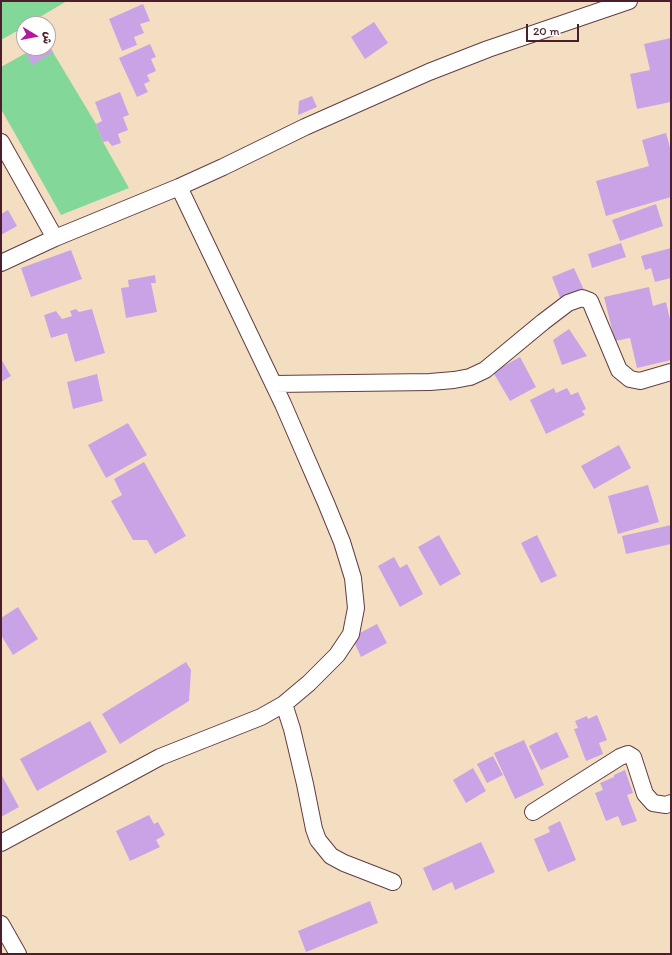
<!DOCTYPE html>
<html>
<head>
<meta charset="utf-8">
<style>
  body { margin:0 }
  #map { position:relative; width:672px; height:955px; overflow:hidden; background:#f4dec2; font-family:Itim,"Playpen Sans Arabic",sans-serif }
  canvas { display:block }
  .frame { position:absolute; inset:0; border:2px solid #4a1f2b; pointer-events:none }
  .north { position:absolute; left:16px; top:16px; width:40px; height:40px; box-sizing:border-box; background:#fff; border:1px solid #b7a5aa; border-radius:50%; rotate:100deg; font-size:11px; font-weight:700; line-height:16px; text-align:center; color:#4a1f2b }
  .north::after { content:''; display:block; margin:auto; width:14px; height:18px; background:#b5179e; clip-path:polygon(50% 0,100% 100%,50% 72%,0 100%) }
  .scale { position:absolute; left:526px; top:24px; width:53px; height:18px; box-sizing:border-box; border:2px solid #4a1f2b; border-top:0; padding-left:5px; font-size:12px; line-height:14px; white-space:nowrap; color:#4a1f2b; -webkit-text-stroke:3px #fff; paint-order:stroke }
</style>
</head>
<body>
<div id="map">
<canvas width="672" height="955"></canvas>
<div class="frame"></div>
<div class="north">ش</div>
<div class="scale">20 m</div>
</div>
<script>
const ctx = document.querySelector('canvas').getContext('2d');
ctx.lineJoin = 'round';
function paint(path, color) { ctx.fillStyle = color; ctx.fill(path, 'evenodd'); }
const toPath = rows => new Path2D(rows.map(r => 'M' + r).join(''));
function stroke(path, color, width, dash) { ctx.strokeStyle = color; ctx.lineWidth = width; ctx.lineCap = dash ? 'butt' : 'round'; ctx.setLineDash(dash || []); ctx.stroke(path); }
paint(toPath([
  [1,1,67,1,28,24,24,24,24,27,1,40],
  [48,44,96,124,103,142,129,188,61,215,1,109,1,67,35,48,48,48]
]), '#83d799');
paint(toPath([
  [143,4,150,21,140,24,144,33,134,37,137,45,122,51,109,19],
  [374,22,388,43,365,59,351,37],
  [671,38,671,102,637,109,630,74,650,70,644,44],
  [48,44,53,52,32,65,26,53,35,48,48,48],
  [150,44,156,57,151,59,156,71,147,75,150,81,144,84,148,92,137,97,119,58],
  [120,92,129,115,123,117,128,130,118,134,121,143,112,146,108,141,103,142,96,124,102,121,95,102],
  [312,96,317,107,298,115,299,101],
  [666,133,671,151,671,197,606,216,596,181,649,166,642,140],
  [656,204,663,226,620,241,612,220],
  [8,210,17,226,1,235,1,214],
  [621,243,626,257,592,268,588,254],
  [671,248,671,278,655,282,651,268,645,270,641,256],
  [71,250,82,279,31,297,21,268],
  [574,268,584,290,561,300,552,277],
  [155,275,156,283,151,283,157,312,126,318,121,288,129,287,128,280],
  [649,287,653,306,666,302,671,324,671,360,637,368,630,338,615,341,604,297],
  [76,309,79,312,92,309,105,353,75,362,67,333,51,338,44,315,56,311,62,319,72,316,70,311],
  [569,329,587,356,562,365,553,340],
  [520,357,536,387,510,401,493,372],
  [1,359,11,376,1,382],
  [97,374,103,401,73,409,67,382],
  [554,388,556,393,567,388,571,395,578,392,586,409,582,411,585,415,546,434,530,400],
  [128,423,147,455,106,478,88,445],
  [619,445,631,468,594,489,581,466],
  [144,462,186,536,155,554,147,540,133,540,111,501,122,495,114,479],
  [648,485,659,522,618,534,608,496],
  [671,525,671,544,626,554,622,536],
  [439,535,461,574,440,586,418,547],
  [537,535,557,576,541,583,521,543],
  [394,557,400,568,407,564,423,594,400,607,378,566],
  [18,607,38,639,13,655,1,635,1,618],
  [377,624,387,643,361,657,352,637],
  [186,662,191,670,189,701,120,744,102,714],
  [597,715,607,740,599,743,603,754,586,761,574,729,578,728,575,721,587,716,588,719],
  [90,721,107,752,37,791,20,759],
  [557,732,569,757,541,770,529,746],
  [524,740,544,785,515,799,494,753],
  [493,756,503,775,487,783,477,764],
  [473,768,486,791,466,803,453,780],
  [625,770,633,793,627,795,637,821,622,826,618,816,606,821,595,793,603,790,600,783,614,777,614,775],
  [1,774,19,807,1,817],
  [149,815,154,824,158,822,165,835,156,840,160,847,130,861,116,831],
  [560,821,576,860,548,872,534,839,550,832,548,827],
  [481,842,495,872,455,890,452,882,433,891,423,868],
  [370,901,378,923,306,952,298,931]
]), '#c8a4e6');
const street = toPath([
  [1,142,55,238],
  [1,263,55,238,179,187,223,167,305,127,429,72,488,49,629,1],
  [274,384,430,382,454,380,470,377,485,370,543,322,568,303,582,298,590,301,619,370,630,379,640,381,671,372],
  [284,704,292,729,305,784,314,829,318,840,331,856,344,863,393,882],
  [533,812,620,757,628,754,633,757,645,794,653,803,666,805,671,803],
  [1,843,160,757,261,717,284,704,309,683,337,655,351,634,356,608,353,578,342,542,326,503,283,404,179,187],
  [1,924,18,954]
]);
stroke(street, '#643c42', 18);
stroke(street, '#fff', 16);
</script>
</body>
</html>
